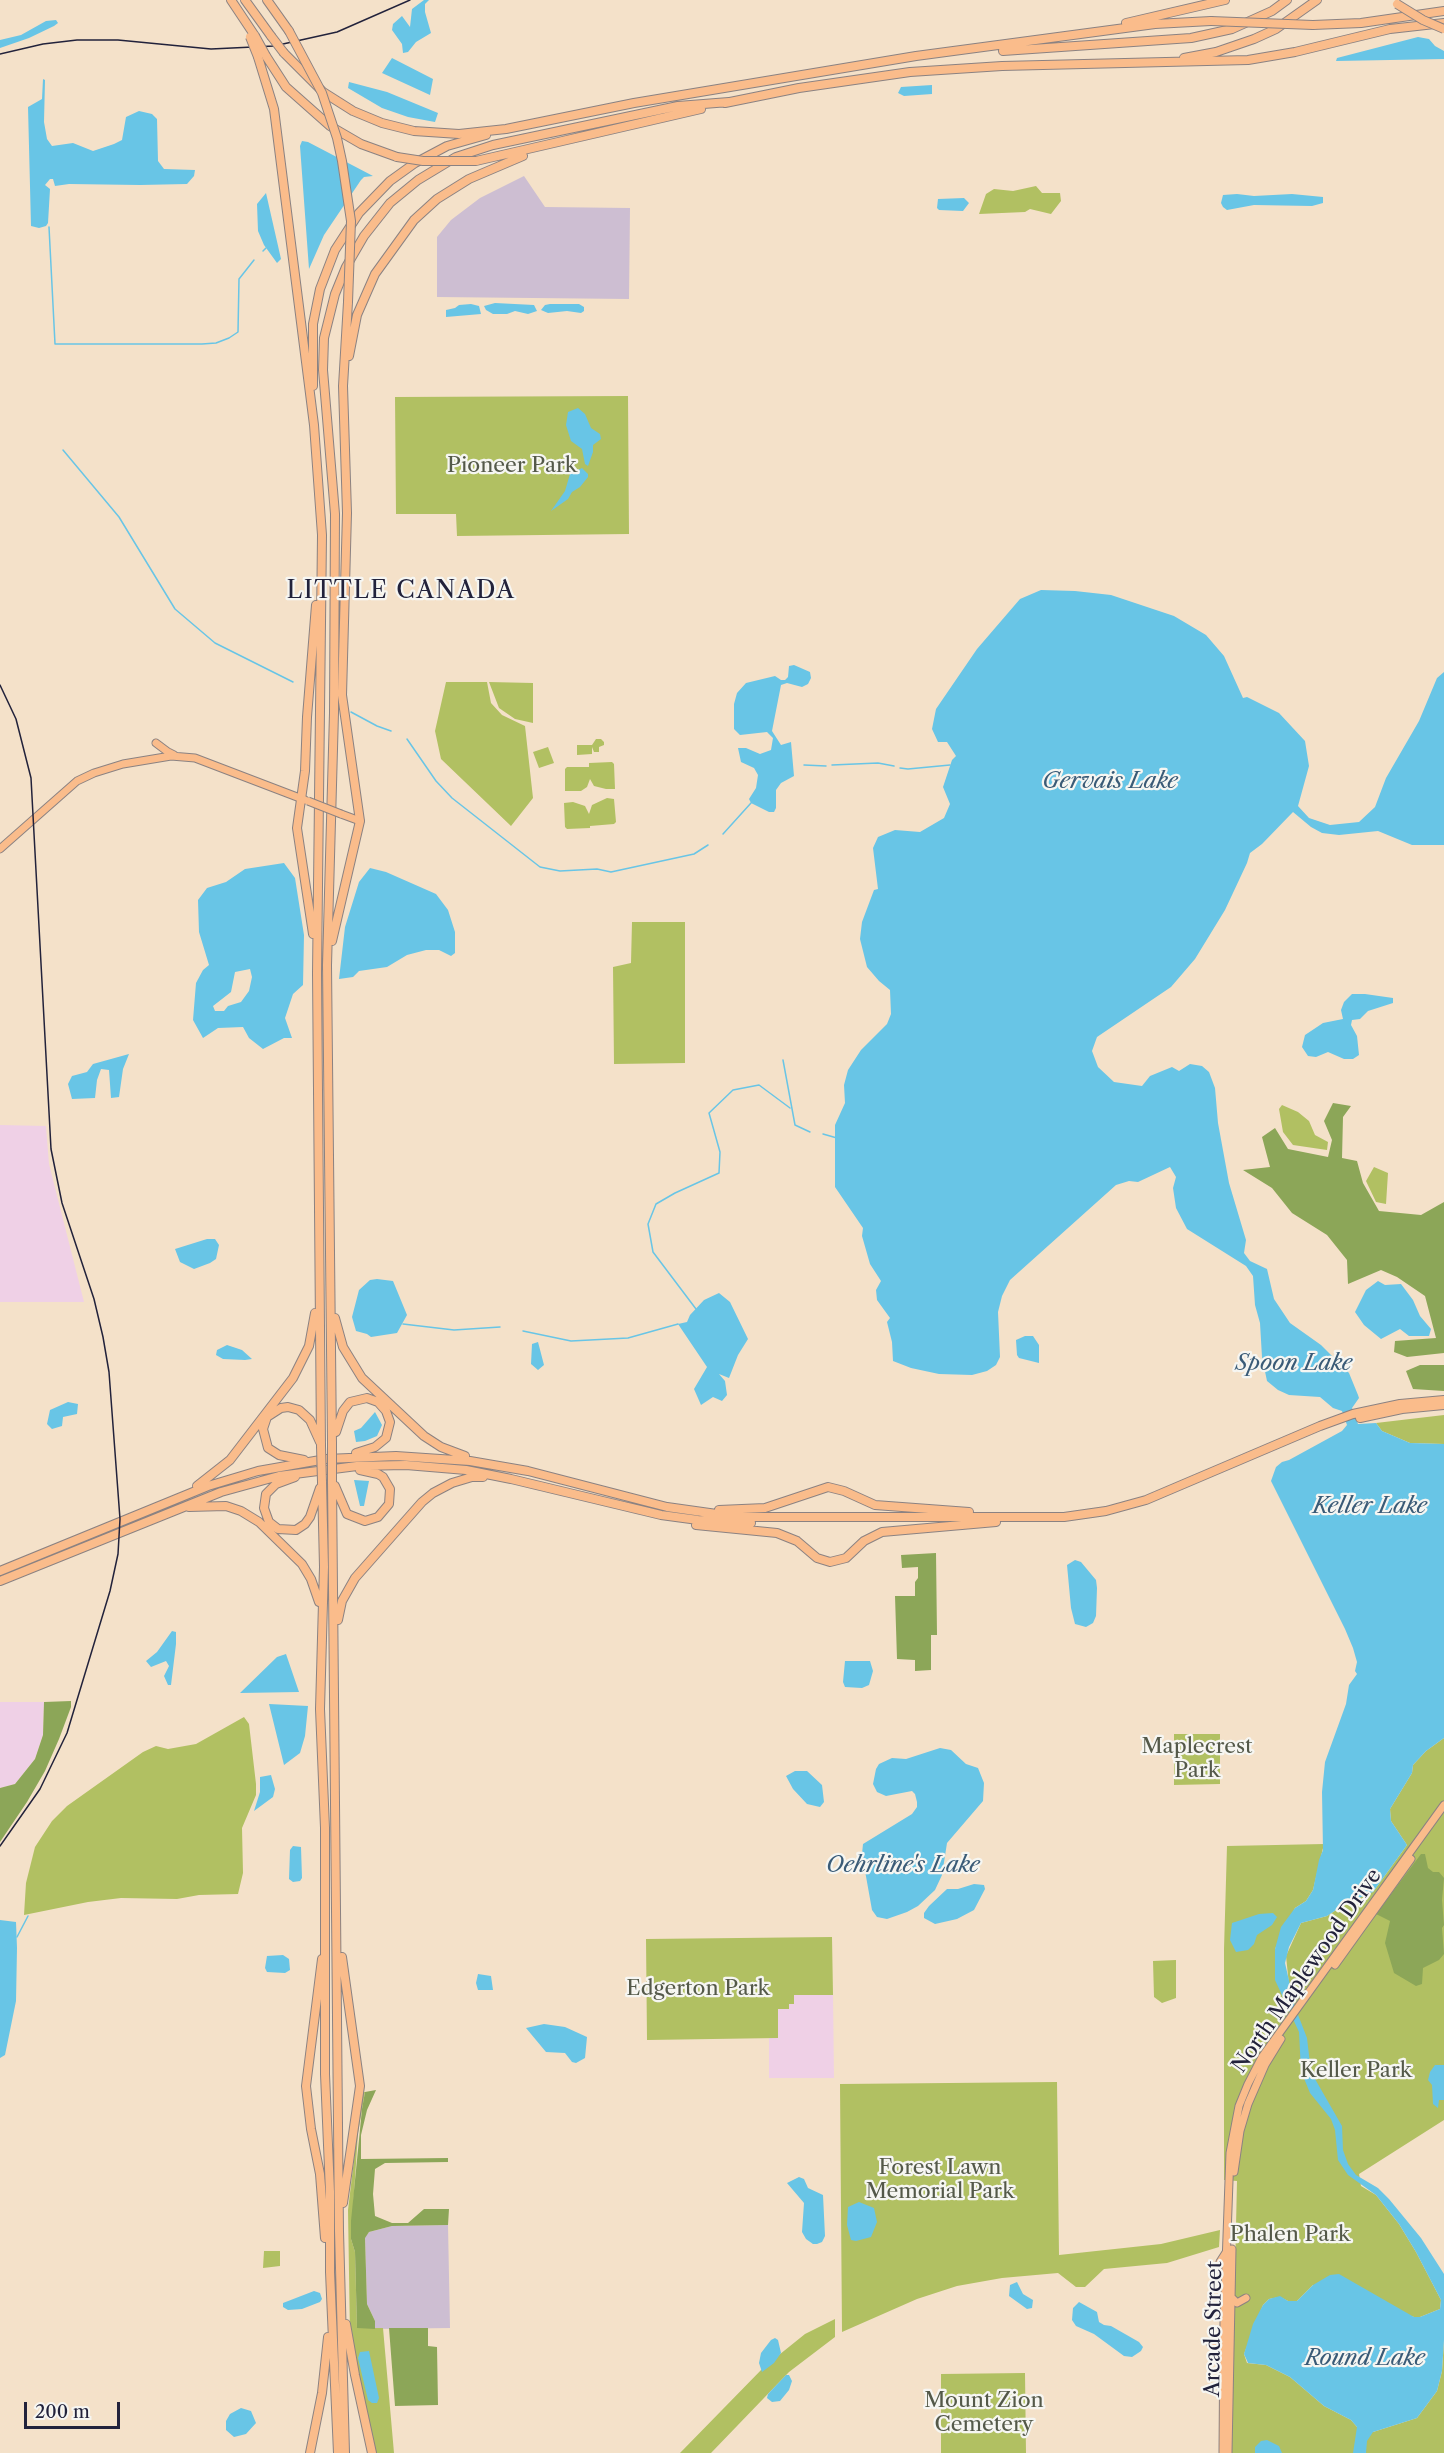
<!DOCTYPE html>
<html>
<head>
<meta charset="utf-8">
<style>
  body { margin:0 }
  #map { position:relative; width:1444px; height:2453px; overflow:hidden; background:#f4e1c9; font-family:"Libre Caslon Text",serif }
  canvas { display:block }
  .scale { position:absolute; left:24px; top:2402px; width:96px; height:27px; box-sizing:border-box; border:3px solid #22223b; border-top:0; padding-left:8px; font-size:18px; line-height:21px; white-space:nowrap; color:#22223b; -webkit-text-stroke:4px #f6f6f2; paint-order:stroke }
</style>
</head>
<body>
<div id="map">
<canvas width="1444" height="2453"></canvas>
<div class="scale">200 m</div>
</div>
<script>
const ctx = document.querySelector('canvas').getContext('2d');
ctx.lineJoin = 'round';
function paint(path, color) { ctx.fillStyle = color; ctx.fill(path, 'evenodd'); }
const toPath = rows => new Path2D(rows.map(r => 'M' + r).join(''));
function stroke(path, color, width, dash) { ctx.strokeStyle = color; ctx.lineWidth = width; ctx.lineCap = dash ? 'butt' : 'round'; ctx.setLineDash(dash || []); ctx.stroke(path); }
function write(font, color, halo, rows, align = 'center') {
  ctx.font = font + ' "Libre Caslon Text",serif'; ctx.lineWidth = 4.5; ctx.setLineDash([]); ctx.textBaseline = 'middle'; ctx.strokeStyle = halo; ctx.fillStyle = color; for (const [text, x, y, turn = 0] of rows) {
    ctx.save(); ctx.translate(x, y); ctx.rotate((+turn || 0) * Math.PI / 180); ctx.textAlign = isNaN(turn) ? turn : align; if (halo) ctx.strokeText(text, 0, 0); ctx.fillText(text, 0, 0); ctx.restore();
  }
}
paint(toPath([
  [0,1125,46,1126,49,1164,84,1302,0,1302],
  [0,1702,44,1702,43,1735,35,1759,15,1784,0,1788],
  [794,1995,833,1995,834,2078,769,2078,769,2038,778,2038,778,2009,789,2004]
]), '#efd0e6');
paint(toPath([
  [524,176,545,207,630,208,629,299,437,297,437,237,451,220,480,198],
  [448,2225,450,2328,375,2329,375,2321,367,2304,365,2237,369,2232,392,2226]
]), '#cdbed2');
paint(toPath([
  [1036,186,1042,193,1060,193,1061,201,1051,214,1030,209,1025,212,979,214,986,194,994,189,1013,191],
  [628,396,629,534,457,536,456,514,396,514,395,397],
  [446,682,487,682,491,703,502,715,525,726,533,798,511,826,441,759,435,731],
  [489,682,533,683,533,723,515,719,499,708],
  [596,739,601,739,604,742,604,745,599,747,599,752,594,752,592,747,592,754,577,755,577,745,592,745],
  [548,747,554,763,539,768,533,752],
  [612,762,614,764,615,789,606,789,594,786,590,779,587,787,581,791,565,791,565,769,567,767,589,767,589,763],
  [607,798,614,799,616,822,614,824,590,826,590,828,567,829,565,827,564,803,573,802,585,806,589,814,592,805],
  [632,922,685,922,685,1063,614,1064,613,967,631,963],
  [1282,1105,1298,1112,1309,1121,1315,1135,1328,1142,1327,1150,1293,1145,1283,1132,1279,1109],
  [1374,1167,1388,1173,1386,1204,1376,1202,1366,1181],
  [1444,1415,1444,1444,1410,1443,1382,1431,1376,1423],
  [244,1717,249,1724,256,1784,256,1795,242,1828,243,1873,238,1894,199,1895,177,1899,121,1898,88,1902,24,1915,26,1883,35,1847,52,1821,67,1806,143,1752,156,1746,168,1749,196,1744],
  [1174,1734,1220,1734,1220,1784,1174,1785],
  [1444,1738,1444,2120,1359,2174,1361,2186,1376,2195,1399,2224,1416,2252,1441,2300,1440,2309,1420,2317,1414,2317,1313,2285,1297,2301,1288,2301,1280,2297,1269,2299,1263,2305,1244,2354,1247,2363,1266,2365,1290,2377,1324,2406,1351,2420,1357,2427,1373,2432,1417,2418,1437,2391,1442,2371,1444,2340,1444,2453,1231,2453,1237,2181,1224,2180,1224,1949,1227,1846,1324,1844,1313,1890,1306,1901,1295,1908,1275,1949,1289,1985,1286,1956,1301,1923,1327,1916,1345,1904,1373,1892,1407,1845,1391,1821,1390,1809,1412,1773,1413,1765,1426,1751],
  [832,1937,833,1995,794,1995,794,2004,789,2004,789,2009,778,2009,778,2038,647,2040,646,1939],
  [1176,1960,1176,1998,1162,2003,1154,1997,1153,1961],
  [1057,2082,1059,2255,1161,2244,1220,2230,1219,2247,1167,2263,1104,2269,1085,2287,1076,2287,1058,2273,1002,2278,957,2286,917,2299,842,2332,840,2084],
  [362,2092,365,2092,358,2133,351,2239,355,2252,357,2328,383,2328,394,2453,376,2453,350,2335,348,2210],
  [264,2251,280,2251,280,2266,263,2268],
  [835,2319,835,2337,789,2372,711,2453,680,2453,764,2367,805,2334],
  [1025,2373,1026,2453,941,2453,941,2374]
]), '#b1c062');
paint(toPath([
  [1333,1103,1351,1106,1343,1117,1342,1158,1357,1161,1363,1183,1379,1211,1421,1215,1444,1202,1444,1353,1407,1357,1394,1352,1395,1341,1436,1338,1425,1296,1397,1277,1381,1270,1348,1284,1347,1260,1327,1235,1292,1213,1272,1188,1243,1170,1270,1167,1262,1137,1275,1128,1288,1149,1328,1157,1332,1140,1324,1121],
  [1420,1365,1444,1365,1444,1391,1413,1389,1406,1371],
  [936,1553,937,1635,931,1635,931,1670,915,1671,915,1660,897,1659,895,1596,915,1596,915,1582,918,1578,918,1567,902,1568,901,1555],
  [71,1701,71,1707,59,1739,45,1771,27,1802,0,1842,0,1788,15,1784,35,1759,43,1735,44,1702],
  [1421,1854,1425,1854,1428,1868,1433,1872,1439,1872,1444,1878,1442,1900,1444,1925,1442,1928,1444,1954,1439,1960,1423,1968,1422,1984,1416,1986,1394,1973,1385,1943,1390,1921,1376,1914],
  [376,2090,367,2110,361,2135,361,2159,448,2158,448,2162,385,2163,375,2169,373,2194,375,2216,392,2223,408,2223,424,2209,449,2209,448,2225,392,2226,369,2232,365,2238,367,2304,375,2321,375,2329,357,2328,355,2252,351,2239,351,2221,362,2109,365,2092],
  [389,2328,428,2328,428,2346,437,2347,438,2405,395,2406]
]), '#8ca658');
paint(toPath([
  [424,0,429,0,425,4,425,12,431,33,416,42,408,52,403,53,402,44,392,30,393,24,402,16,410,27,412,9],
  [56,20,58,23,54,26,29,38,0,48,0,40,21,35,46,21],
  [1418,37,1429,39,1435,46,1444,51,1444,59,1336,61,1337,58],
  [392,58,433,79,430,95,382,73],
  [43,79,45,80,44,122,47,139,52,146,73,143,93,151,114,144,122,140,126,117,139,111,152,114,157,119,158,161,164,169,195,170,194,176,187,184,140,185,69,184,55,186,53,179,50,179,45,185,50,189,48,223,46,226,39,228,31,226,28,107,42,99],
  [349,82,387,92,438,113,435,122,408,117,382,108,348,88],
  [932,85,932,94,904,96,898,93,901,87],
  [302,141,308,142,373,176,364,177,361,180,324,235,309,269,300,146],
  [266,193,281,259,277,263,264,245,258,231,257,204],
  [1237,194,1254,196,1292,194,1323,197,1323,203,1312,206,1254,205,1227,210,1223,207,1221,203,1223,195],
  [964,198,969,203,963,211,939,210,937,208,938,199],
  [495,303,534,305,537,311,528,314,515,311,507,314,493,314,486,310,484,306],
  [471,304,479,306,481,314,446,317,446,310,455,308,459,305],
  [550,304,579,304,584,307,584,311,581,313,567,311,548,313,541,310,545,305],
  [578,408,585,414,591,428,600,434,601,439,593,445,593,452,588,466,585,464,582,449,571,441,566,425,568,412],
  [582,468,588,474,588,477,580,487,572,492,568,499,551,511,565,491,570,474],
  [1041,590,1075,591,1111,595,1174,616,1206,635,1224,656,1243,698,1247,697,1279,713,1305,741,1309,766,1298,806,1309,818,1330,825,1359,822,1375,807,1386,778,1419,721,1437,678,1444,672,1444,845,1412,845,1378,831,1339,835,1322,833,1311,827,1293,812,1262,844,1250,853,1247,863,1225,910,1195,959,1171,987,1097,1037,1092,1051,1098,1067,1114,1082,1142,1086,1150,1076,1172,1067,1179,1071,1190,1064,1202,1066,1209,1072,1215,1088,1218,1123,1229,1183,1246,1240,1244,1253,1250,1261,1267,1269,1274,1299,1290,1323,1321,1345,1349,1373,1358,1395,1359,1398,1352,1408,1358,1424,1376,1423,1382,1431,1410,1443,1444,1444,1444,1738,1426,1751,1413,1765,1412,1773,1390,1809,1391,1821,1407,1845,1373,1892,1345,1904,1327,1916,1301,1923,1289,1947,1285,1963,1295,2007,1307,2038,1311,2072,1342,2126,1343,2150,1348,2164,1356,2175,1378,2188,1389,2199,1421,2238,1444,2274,1444,2340,1442,2371,1437,2391,1417,2418,1373,2432,1367,2441,1366,2453,1353,2453,1357,2427,1351,2420,1324,2406,1290,2377,1266,2365,1248,2363,1244,2354,1253,2324,1263,2305,1269,2299,1280,2296,1288,2301,1297,2301,1313,2285,1330,2275,1339,2274,1414,2317,1420,2317,1440,2309,1441,2300,1416,2252,1399,2224,1376,2195,1348,2175,1338,2160,1335,2130,1331,2119,1310,2093,1301,2071,1299,2032,1275,1980,1275,1949,1281,1927,1295,1908,1306,1901,1313,1890,1319,1860,1323,1850,1322,1792,1325,1762,1346,1704,1349,1685,1357,1674,1355,1671,1357,1662,1353,1648,1345,1629,1271,1481,1276,1467,1282,1462,1289,1460,1342,1431,1347,1425,1342,1411,1333,1408,1320,1397,1289,1395,1278,1390,1267,1381,1262,1357,1260,1323,1255,1305,1253,1276,1246,1266,1187,1229,1176,1208,1173,1188,1176,1177,1170,1167,1138,1182,1129,1181,1116,1185,1010,1280,1002,1296,998,1312,1000,1357,996,1365,987,1371,972,1375,939,1374,911,1368,893,1361,892,1342,887,1322,890,1318,877,1300,876,1290,881,1281,870,1264,862,1236,863,1228,835,1187,835,1125,845,1103,844,1085,848,1070,861,1050,887,1024,891,1014,890,990,879,981,867,967,860,939,862,922,874,890,878,889,873,848,878,837,895,830,920,832,944,818,950,804,943,787,952,760,956,756,947,742,938,742,932,729,936,709,977,649,1020,599],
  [794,665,810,672,811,678,808,684,802,687,787,683,781,685,772,731,781,745,791,742,794,776,781,783,776,790,776,808,774,812,769,812,751,803,749,799,756,788,758,775,754,768,741,762,738,748,746,748,760,754,771,750,773,738,767,732,740,735,734,729,734,704,737,693,746,683,775,676,781,680,785,680,788,677,789,666],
  [284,863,295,878,304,935,303,985,293,994,285,1018,292,1038,284,1038,263,1049,249,1038,243,1027,218,1028,203,1038,193,1020,196,983,203,970,209,965,199,932,198,900,207,888,226,882,245,869],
  [250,969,252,977,249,991,241,1002,228,1006,224,1011,215,1011,213,1006,231,992,235,972],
  [370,868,386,872,436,894,448,910,455,932,455,953,451,956,439,950,426,950,407,955,387,967,359,971,353,977,339,979,345,927,359,882],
  [1352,994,1365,994,1393,998,1393,1003,1368,1011,1360,1019,1352,1020,1351,1025,1357,1036,1359,1055,1353,1059,1344,1059,1328,1052,1316,1057,1308,1056,1302,1047,1305,1035,1323,1023,1343,1019,1341,1010,1344,1002],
  [129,1054,123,1069,119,1097,111,1098,109,1070,101,1069,97,1080,95,1098,72,1099,68,1084,72,1076,87,1072,93,1064],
  [207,1239,215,1239,219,1245,216,1259,210,1263,194,1269,180,1262,175,1249],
  [377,1279,393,1281,407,1315,397,1333,371,1337,367,1334,356,1331,352,1317,359,1290,370,1280],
  [1378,1281,1385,1285,1401,1284,1413,1300,1420,1316,1431,1329,1429,1336,1409,1336,1400,1329,1381,1339,1364,1325,1355,1312,1366,1290],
  [719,1293,730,1302,748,1339,738,1355,729,1378,719,1374,725,1381,727,1395,722,1401,713,1397,701,1405,694,1389,707,1367,678,1324,687,1322,690,1315,704,1300],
  [1025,1336,1033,1336,1039,1345,1039,1363,1019,1358,1017,1355,1016,1340],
  [538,1342,544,1365,538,1370,531,1364,532,1344],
  [227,1345,242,1350,252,1359,245,1360,223,1359,216,1355,217,1350],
  [68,1402,78,1404,77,1414,63,1417,62,1426,52,1429,47,1424,50,1410],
  [375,1412,382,1425,377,1436,365,1441,356,1442,354,1431,361,1428],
  [354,1480,369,1481,364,1506,360,1506],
  [1075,1560,1081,1562,1096,1580,1097,1588,1096,1616,1093,1623,1086,1627,1075,1624,1071,1608,1067,1565],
  [172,1631,176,1632,176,1644,171,1685,168,1685,164,1676,169,1666,166,1661,151,1667,146,1661,157,1652],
  [286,1654,299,1692,240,1693,277,1657],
  [845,1661,870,1661,873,1671,869,1685,862,1688,845,1687,843,1682],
  [269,1704,308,1706,305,1736,300,1753,284,1765],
  [940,1748,951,1750,966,1764,978,1768,984,1783,983,1801,947,1843,942,1875,935,1890,918,1906,907,1912,887,1919,877,1917,872,1910,862,1854,863,1844,912,1814,917,1807,917,1802,915,1794,912,1791,886,1796,877,1792,873,1784,876,1769,879,1764,892,1758,906,1759],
  [795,1771,807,1771,822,1785,824,1802,820,1807,807,1804,793,1789,786,1776],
  [271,1775,275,1789,273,1797,254,1811,260,1792,260,1777],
  [293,1846,301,1847,302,1878,300,1881,293,1882,289,1879,290,1850],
  [974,1884,984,1885,985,1889,974,1910,957,1919,935,1924,924,1918,924,1913,929,1906,947,1889,958,1889],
  [1273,1913,1277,1917,1272,1925,1257,1935,1254,1944,1248,1950,1236,1952,1230,1940,1232,1923,1259,1914],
  [0,1920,16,1922,17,1948,16,2001,5,2055,0,2058],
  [283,1955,289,1959,290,1970,285,1973,267,1972,265,1968,267,1956],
  [478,1974,491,1976,493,1990,478,1990,476,1983],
  [544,2024,565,2027,587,2037,585,2058,576,2063,572,2062,565,2053,546,2052,526,2028],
  [1435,2065,1444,2065,1444,2100,1439,2100,1438,2108,1433,2104,1432,2085,1428,2080,1430,2072],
  [799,2177,804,2179,808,2188,823,2195,825,2236,822,2242,817,2244,813,2244,806,2239,802,2232,804,2203,787,2183],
  [859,2202,874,2208,877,2222,871,2237,856,2241,851,2240,847,2225,848,2207],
  [1017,2282,1023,2294,1033,2300,1032,2308,1027,2309,1009,2296,1010,2285],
  [314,2291,320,2293,322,2299,320,2302,302,2309,288,2310,283,2307,283,2303],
  [1079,2302,1097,2312,1099,2322,1104,2325,1111,2326,1139,2342,1143,2347,1141,2351,1132,2357,1124,2356,1094,2334,1076,2326,1072,2320,1073,2308],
  [775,2338,778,2340,781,2353,774,2363,762,2372,759,2363,761,2353,771,2340],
  [369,2351,379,2398,377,2403,372,2403,368,2400,358,2358,360,2352],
  [786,2375,789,2375,792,2381,789,2390,780,2401,772,2402,767,2398,768,2394],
  [241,2408,251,2411,256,2423,246,2434,234,2437,226,2430,226,2421,230,2414],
  [1267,2440,1279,2446,1282,2453,1255,2453,1255,2447,1261,2441]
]), '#68c5e6');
stroke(toPath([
  [49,227,55,344,202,344,216,343,229,338,238,332,239,279,254,260],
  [263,251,266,248],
  [63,450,119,517,175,609,215,643,293,682],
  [351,712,377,726,391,731],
  [407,739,436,781,452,798,540,867,560,871,597,869,611,872,694,854,708,845],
  [804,765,826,766],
  [832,765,878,763,894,766],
  [900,768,908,769,950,765],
  [723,834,751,803],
  [783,1060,795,1125,810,1132],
  [823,1134,837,1138],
  [696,1309,653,1252,648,1224,656,1204,675,1193,719,1173,720,1152,709,1113,733,1090,759,1085,790,1108],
  [403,1324,454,1330,500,1327],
  [523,1331,571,1341,628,1338,678,1324],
  [17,1937,28,1916]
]), '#68c5e6', 1.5);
const major = toPath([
  [156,743,168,752,174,755],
  [341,814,360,821],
  [0,849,77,781,94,773,123,764,171,756,195,758,305,800],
  [1335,1965,1411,1859],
  [1234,2172,1240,2131,1248,2104,1265,2065,1281,2039],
  [1220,2262,1227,2251],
  [1231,2297,1237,2303,1246,2298],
  [1210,2343,1217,2343,1224,2351],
  [1223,2453,1224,2319,1230,2153,1239,2106,1248,2084,1262,2057,1444,1805],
  [1228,2453,1232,2249]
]);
const highway = toPath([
  [231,0,255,36],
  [245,0,271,36],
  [267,0,289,31],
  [1126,23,1225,0],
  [1313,25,1361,23,1444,11],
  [1003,51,1191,38,1232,29,1272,11,1287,0],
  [284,53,323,92,353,111,382,123,414,131,459,134,506,129,634,103,916,56,1155,24,1211,21],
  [266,56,286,87,330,126,361,144,397,157],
  [258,57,274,109,314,425,322,535,317,973,321,1446],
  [1184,58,1216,52,1254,39,1276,29,1317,0],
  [725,103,799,88,910,72,1002,66,1248,60,1295,52,1390,29,1444,23],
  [476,161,701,109],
  [349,356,357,315,375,274,414,220,437,199,469,179,523,156],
  [313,386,313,324,320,289,335,250,359,213,390,181,415,163,447,146,486,135],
  [313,934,297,828,305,771,307,717,316,605],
  [332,941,360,821,342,695,347,513,343,386,348,302],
  [335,1318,343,1347,362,1378,424,1436,441,1447,465,1456],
  [1360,1418,1402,1409,1444,1405],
  [336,1432,343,1411,350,1402,367,1398,378,1402,386,1411,390,1422,386,1438,375,1447,356,1453],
  [332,1444,327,965,334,713,335,514,323,370,324,338,335,294,346,267,364,236,390,203,418,180,456,157,493,145,678,106,729,102],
  [304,1460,279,1455,268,1448,263,1429,267,1417,281,1408,288,1407,299,1410,310,1420,320,1442],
  [295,1477,276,1484,266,1494,264,1508,269,1522,278,1529,296,1530,305,1524,310,1517,320,1488],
  [332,1481,339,2231,345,2453],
  [322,1482,324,1567,320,1709,325,1828,325,2074,330,2192,330,2272,338,2453],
  [197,1486,230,1460,293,1378,309,1346,315,1313],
  [335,1486,347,1514,365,1521,378,1517,389,1504,390,1489,383,1477,378,1474,360,1470],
  [189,1507,226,1506,241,1511,259,1522,302,1564,311,1579,319,1602],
  [719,1510,765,1508,828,1487,844,1491,875,1505,969,1512],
  [696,1525,777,1533,797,1541,817,1558,830,1562,846,1558,864,1541,882,1532,996,1522],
  [0,1571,208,1486,258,1471,326,1459,396,1456,470,1461,528,1471,667,1507,738,1517,1064,1517,1106,1511,1146,1500,1320,1426,1353,1414,1400,1404,1444,1400],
  [0,1581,221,1492,279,1476,357,1466,406,1465,466,1470,511,1479,661,1515,698,1520,751,1523],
  [338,1620,342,1601,355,1578,422,1502,433,1493,452,1483,472,1477,483,1477],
  [342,1957,360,2086,343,2203],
  [322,1959,306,2086,311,2129,320,2174,325,2238],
  [346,2324,355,2375,372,2453],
  [310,2453,322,2393,328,2337]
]);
stroke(major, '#8b8282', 9);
stroke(highway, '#8b8282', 10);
stroke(major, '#fabc8b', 7);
stroke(highway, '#fabc8b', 8);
stroke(toPath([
  [0,54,43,44,77,40,118,40,211,49,274,46,337,32,410,0],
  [0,685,16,719,31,778,51,1149,62,1203,94,1299,103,1337,109,1372,120,1519,118,1554,110,1591,67,1733,40,1789,0,1846]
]), '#22223b', 1.5);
const majorBridge = toPath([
  [308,801,341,814]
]);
const highwayBridge = toPath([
  [1397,4,1423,20,1444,29],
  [1211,21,1313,25],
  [289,31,322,93,337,138,342,161,351,221,348,302],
  [255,36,266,56],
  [271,36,284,53],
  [250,37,258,57],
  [397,157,423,161,476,161],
  [332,1444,332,1481],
  [321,1446,322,1482]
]);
stroke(majorBridge, '#8b8282', 9, []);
stroke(highwayBridge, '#8b8282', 10, []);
stroke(majorBridge, '#fabc8b', 7);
stroke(highwayBridge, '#fabc8b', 8);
write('21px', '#545949', '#f6f6f2', [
  ["Pioneer Park",512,466],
  ["Maplecrest",1197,1747],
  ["Park",1197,1771],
  ["Edgerton Park",698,1989],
  ["Keller Park",1356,2071],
  ["Forest Lawn",940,2168],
  ["Memorial Park",940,2192],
  ["Phalen Park",1290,2235],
  ["Mount Zion",984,2401],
  ["Cemetery",984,2425]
]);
write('21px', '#22223b', '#f6f6f2', [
  ["North Maplewood Drive",1307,1971,-55],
  ["Arcade Street",1214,2329,-89]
]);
write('italic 22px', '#3a5b77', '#f6f6f2', [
  ["Gervais Lake",1110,782],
  ["Spoon Lake",1294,1364],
  ["Keller Lake",1370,1507],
  ["Oehrline's Lake",903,1866],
  ["Round Lake",1365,2359]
]);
ctx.letterSpacing = '1.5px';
write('24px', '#22223b', '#f6f6f2', [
  ["LITTLE CANADA",401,591]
]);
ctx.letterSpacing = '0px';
</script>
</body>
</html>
